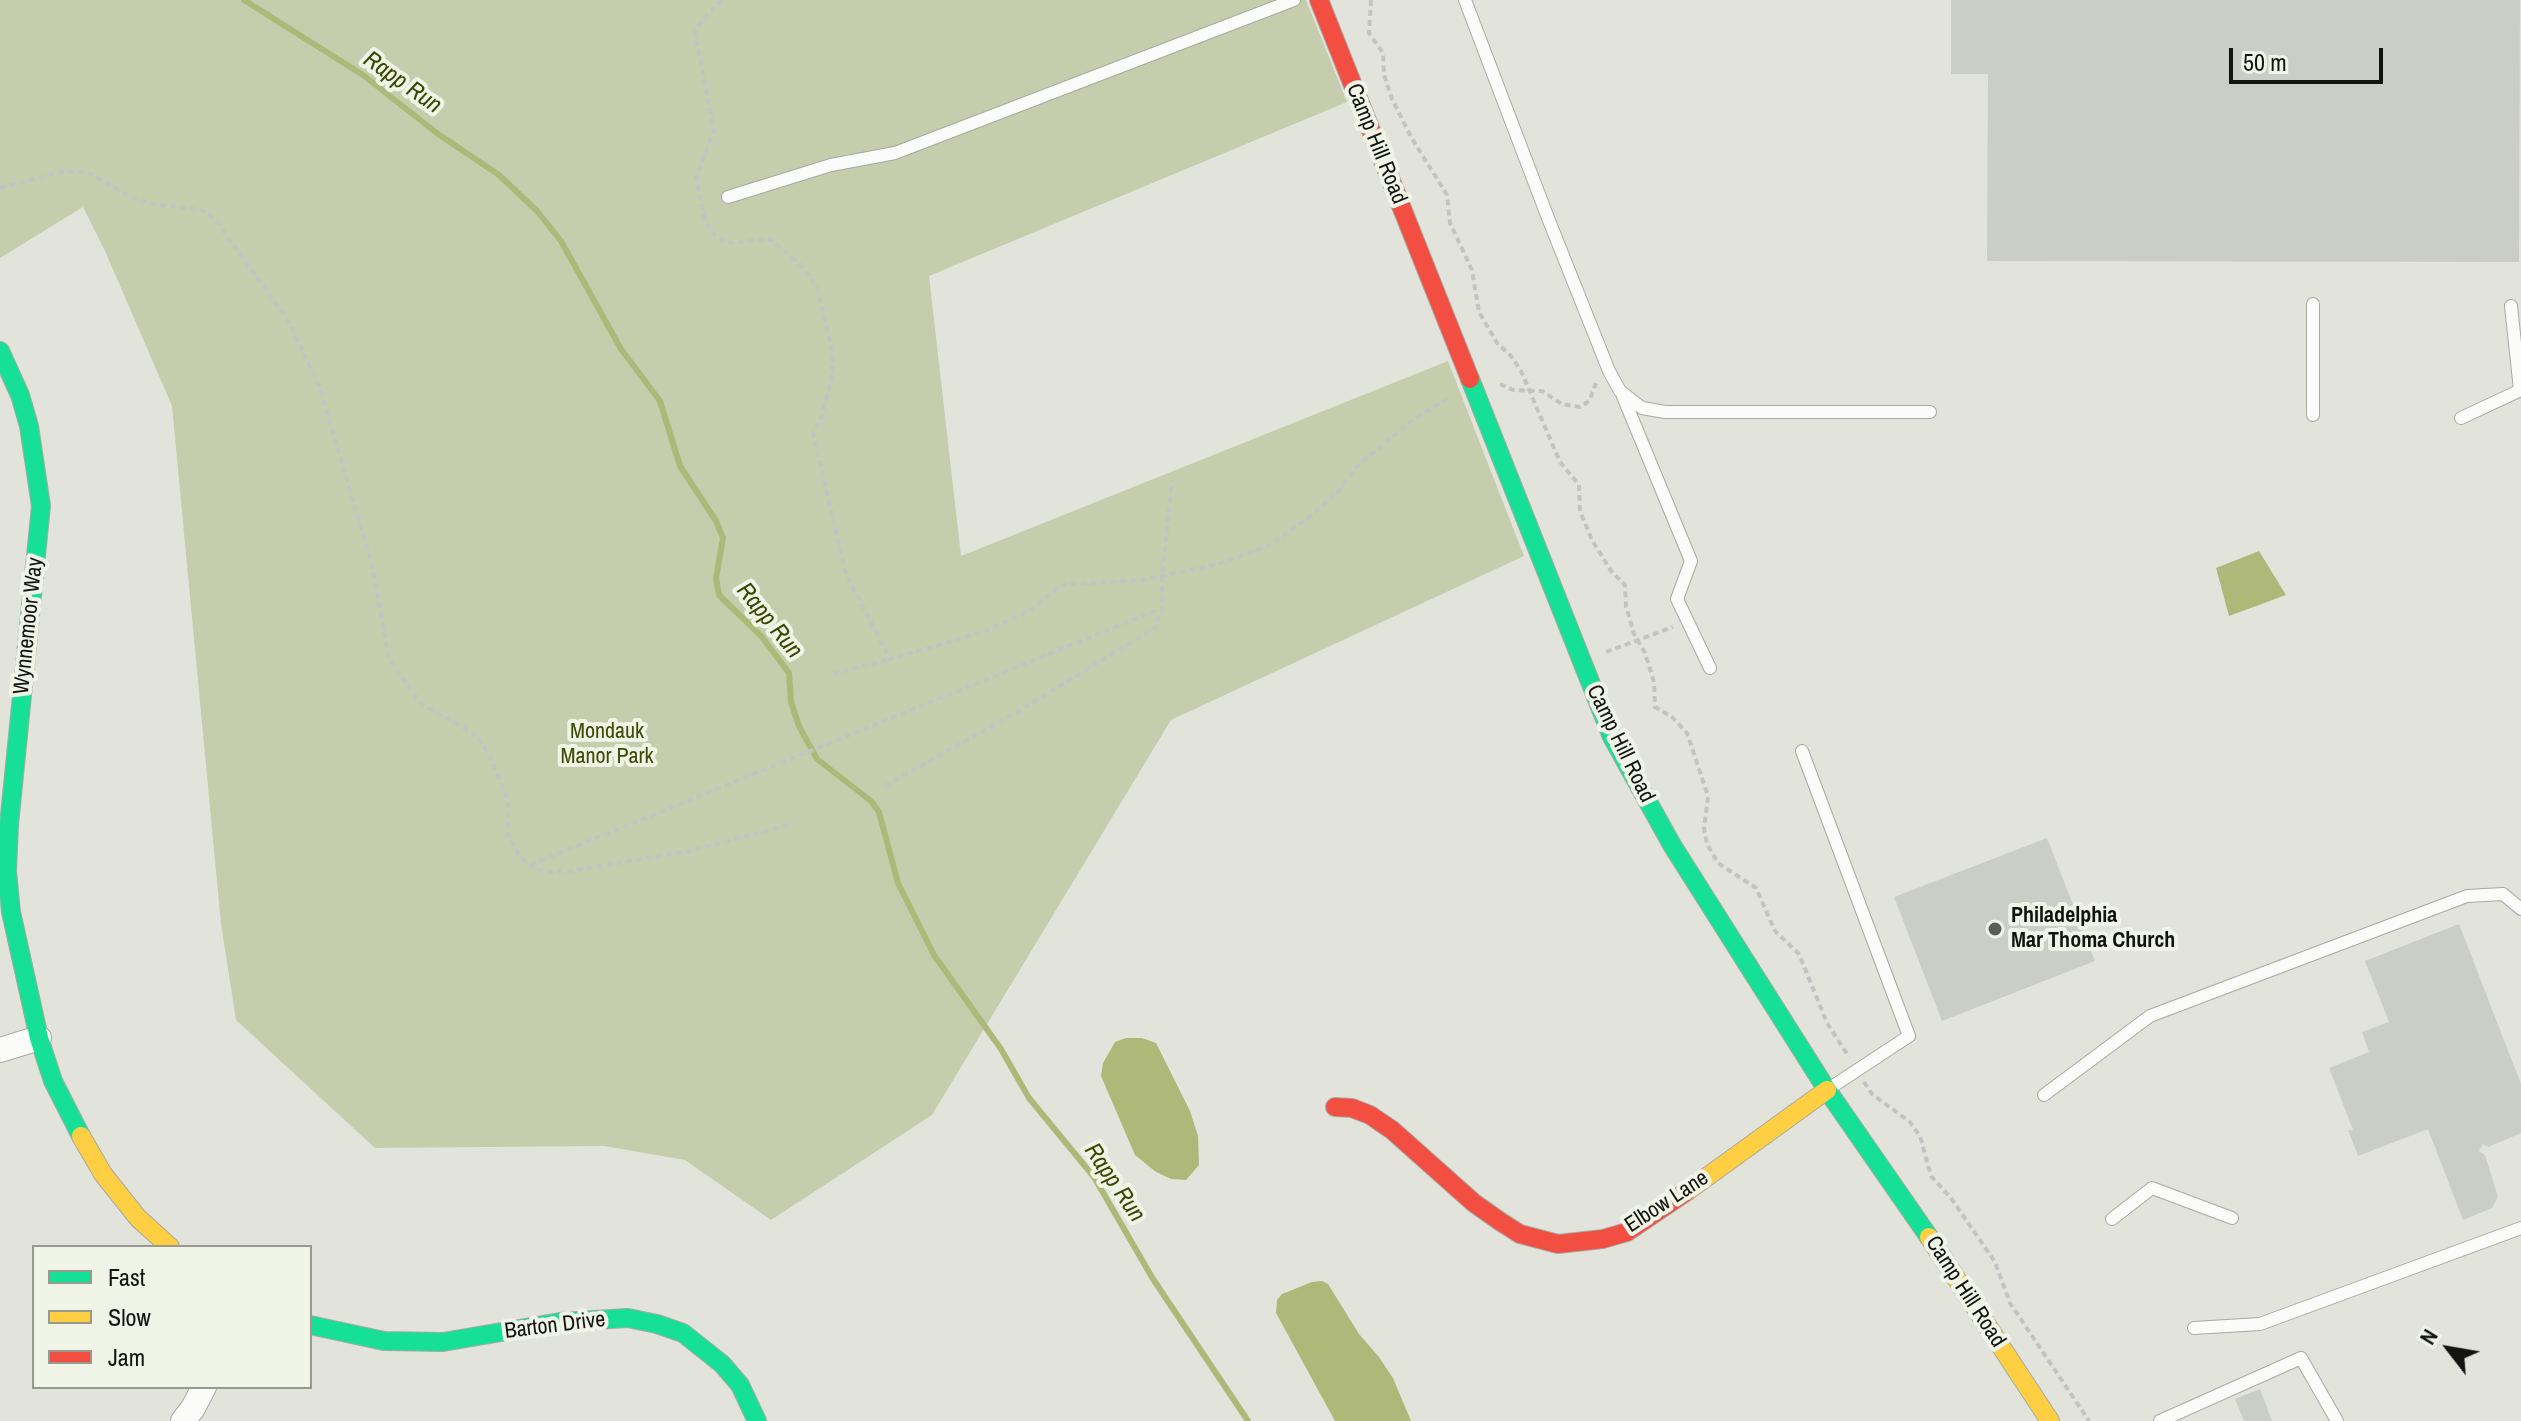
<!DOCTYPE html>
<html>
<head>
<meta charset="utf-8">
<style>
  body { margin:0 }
  #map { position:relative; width:2521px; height:1421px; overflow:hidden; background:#e2e4dc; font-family:"Archivo Narrow",sans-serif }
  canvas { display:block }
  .legend { position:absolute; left:32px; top:1245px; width:280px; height:144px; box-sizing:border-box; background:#f0f4e6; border:2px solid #989a90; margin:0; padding:10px 14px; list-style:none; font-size:24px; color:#131410 }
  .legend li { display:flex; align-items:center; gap:16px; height:40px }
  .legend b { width:40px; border:2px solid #989a90 }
  .north { position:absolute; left:2409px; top:1309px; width:80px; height:80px; -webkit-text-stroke:6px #f0f4e6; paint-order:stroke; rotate:301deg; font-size:22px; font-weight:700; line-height:32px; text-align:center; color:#131410 }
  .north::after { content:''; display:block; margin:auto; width:28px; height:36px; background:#131410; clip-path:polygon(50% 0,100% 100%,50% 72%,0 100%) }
  .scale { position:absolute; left:2229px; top:48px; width:154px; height:36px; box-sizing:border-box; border:4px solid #131410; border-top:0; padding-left:10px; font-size:24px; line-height:28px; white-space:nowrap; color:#131410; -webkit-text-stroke:6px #f0f4e6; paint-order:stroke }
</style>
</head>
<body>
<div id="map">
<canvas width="2521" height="1421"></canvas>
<ul class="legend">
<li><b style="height:10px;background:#16e098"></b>Fast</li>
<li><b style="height:10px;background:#ffcf43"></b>Slow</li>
<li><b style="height:10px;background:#f24e42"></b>Jam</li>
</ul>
<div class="north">N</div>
<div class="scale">50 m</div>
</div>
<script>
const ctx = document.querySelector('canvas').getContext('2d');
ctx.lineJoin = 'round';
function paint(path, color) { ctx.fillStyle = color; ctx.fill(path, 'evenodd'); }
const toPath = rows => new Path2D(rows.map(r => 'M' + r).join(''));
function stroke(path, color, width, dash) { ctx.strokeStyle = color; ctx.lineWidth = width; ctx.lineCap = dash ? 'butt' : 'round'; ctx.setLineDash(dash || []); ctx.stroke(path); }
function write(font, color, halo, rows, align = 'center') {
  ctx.font = font + ' "Archivo Narrow",sans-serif'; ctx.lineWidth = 8; ctx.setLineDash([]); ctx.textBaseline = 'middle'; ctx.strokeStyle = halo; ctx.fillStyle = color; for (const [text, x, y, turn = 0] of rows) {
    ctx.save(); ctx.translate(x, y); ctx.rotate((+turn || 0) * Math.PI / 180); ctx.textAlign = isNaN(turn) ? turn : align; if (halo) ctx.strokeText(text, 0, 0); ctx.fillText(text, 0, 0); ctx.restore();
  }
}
paint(toPath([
  [0,0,1306,0,1347,102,929,276,961,556,1448,361,1524,556,1171,720,932,1115,771,1220,685,1160,604,1146,375,1148,236,1020,221,924,172,406,105,251,83,207,0,258]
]), '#c6cdac');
paint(toPath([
  [2259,551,2286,595,2229,616,2216,568],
  [1126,1038,1142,1038,1156,1043,1190,1111,1198,1136,1199,1165,1186,1180,1171,1179,1156,1172,1135,1155,1101,1076,1103,1063,1115,1042],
  [1322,1281,1328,1284,1359,1334,1379,1357,1393,1378,1411,1421,1335,1421,1276,1313,1277,1300,1282,1294,1312,1282]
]), '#aeb979');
stroke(toPath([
  [244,0,363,75,438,134,499,175,537,211,561,241,621,349,660,401,680,466,716,521,723,538,716,578,719,595,762,637,789,673,791,702,799,726,817,759,871,801,879,812,898,883,934,955,1001,1049,1029,1098,1094,1177,1153,1279,1248,1421]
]), '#aeb979', 6);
paint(toPath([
  [1951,0,2520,0,2519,262,1987,261,1988,74,1951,74],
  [2047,838,2095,961,1942,1021,1894,897],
  [2459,924,2521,1084,2521,1133,2488,1147,2483,1144,2479,1151,2485,1155,2498,1197,2492,1208,2463,1220,2428,1129,2358,1156,2348,1130,2353,1130,2329,1068,2369,1052,2362,1032,2389,1022,2365,961],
  [2260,1389,2272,1421,2244,1421,2235,1399]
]), '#cbcdc7');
const lane = toPath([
  [1465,0,1548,218,1609,371,1620,391,1642,408,1665,412,1930,412],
  [728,197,831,165,895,153,1294,0],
  [2313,304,2313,415],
  [2511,306,2520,390],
  [1622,394,1691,561,1677,599,1710,668],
  [2461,418,2521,390],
  [1802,751,1909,1036,1830,1088],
  [2044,1095,2150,1016,2467,896,2503,894,2521,909],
  [2112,1219,2152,1188,2232,1218],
  [2194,1328,2260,1324,2521,1228],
  [2160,1421,2301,1358,2337,1421]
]);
const street = toPath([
  [0,1050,39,1038],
  [183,1421,193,1408,204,1387]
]);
const fast = toPath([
  [0,351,20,395,29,426,41,506,9,825,7,871,11,912,39,1038,53,1081,81,1136],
  [1470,379,1612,737,1672,845,1827,1090,1929,1237],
  [310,1325,384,1341,443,1342,560,1322,628,1318,657,1324,683,1333,722,1364,740,1385,757,1421]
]);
const slow = toPath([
  [81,1136,103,1174,138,1218,170,1247],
  [1686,1192,1827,1090],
  [1929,1237,2050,1421]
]);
const jam = toPath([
  [1319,0,1470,379],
  [1335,1107,1352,1108,1370,1115,1392,1130,1474,1203,1501,1222,1520,1234,1558,1244,1603,1239,1627,1232,1686,1192]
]);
stroke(lane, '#a7a9a2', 14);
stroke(street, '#a7a9a2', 26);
stroke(fast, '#a7a9a2', 20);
stroke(slow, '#a7a9a2', 20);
stroke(jam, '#a7a9a2', 20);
stroke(toPath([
  [722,0,702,20,695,33,714,130,696,178,705,220,710,231,726,243,770,239,801,265,817,287,833,354,831,380,821,419,813,433,846,574,890,659,986,631,1029,611,1062,585,1142,580,1215,565,1267,547,1310,517,1339,491,1357,466,1413,420,1450,397],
  [1371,0,1369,33,1383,53,1384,75,1392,99,1411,137,1447,195,1450,223,1472,270,1479,312,1497,343,1511,356,1521,371,1560,462,1579,485,1580,511,1592,540,1611,571,1625,585,1626,606,1634,634,1645,653,1654,682,1655,707,1672,717,1687,733,1708,796,1704,828,1707,844,1718,863,1756,888,1775,931,1799,954,1827,1023,1849,1057],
  [0,188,65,171,87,172,131,197,152,204,202,210,217,222,289,322,319,386,372,565,389,657,410,690,425,706,478,736,493,763,508,801,508,835,520,857,530,865,544,872,570,871,689,851,789,825],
  [1500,384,1513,390,1542,391,1562,404,1580,407,1589,401,1596,383],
  [1606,652,1673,627],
  [833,674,890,659],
  [885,786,1017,712,1155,628,1162,608,1162,576,1172,480],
  [530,865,1162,608],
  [1864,1082,1872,1094,1910,1122,1920,1136,1931,1176,1951,1198,1995,1262,2010,1303,2089,1421]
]), '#c3c4c1', 4, [6, 4]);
stroke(lane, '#fbfbfa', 12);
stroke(street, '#fbfbfa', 24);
stroke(fast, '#16e098', 18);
stroke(slow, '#ffcf43', 18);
stroke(jam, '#f24e42', 18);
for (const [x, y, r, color] of [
  [1995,929,8,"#5b5d57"]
]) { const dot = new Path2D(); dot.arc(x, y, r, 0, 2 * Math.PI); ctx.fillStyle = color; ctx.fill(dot); stroke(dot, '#f0f4e6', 3); }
write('22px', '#131410', '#f0f4e6', [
  ["Camp Hill Road",1376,144,68],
  ["Wynnemoor Way",29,626,-84],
  ["Camp Hill Road",1620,744,64],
  ["Elbow Lane",1667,1202,-33],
  ["Camp Hill Road",1965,1292,57],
  ["Barton Drive",555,1326,-7]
]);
write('22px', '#404904', '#f0f4e6', [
  ["Mondauk",607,732],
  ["Manor Park",607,757]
]);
write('bold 22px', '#131410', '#f0f4e6', [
  ["Philadelphia",2011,916],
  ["Mar Thoma Church",2011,941]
], 'left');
write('italic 24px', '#3c4500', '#f0f4e6', [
  ["Rapp Run",402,83,35],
  ["Rapp Run",769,621,51],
  ["Rapp Run",1114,1183,56]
]);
</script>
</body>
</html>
